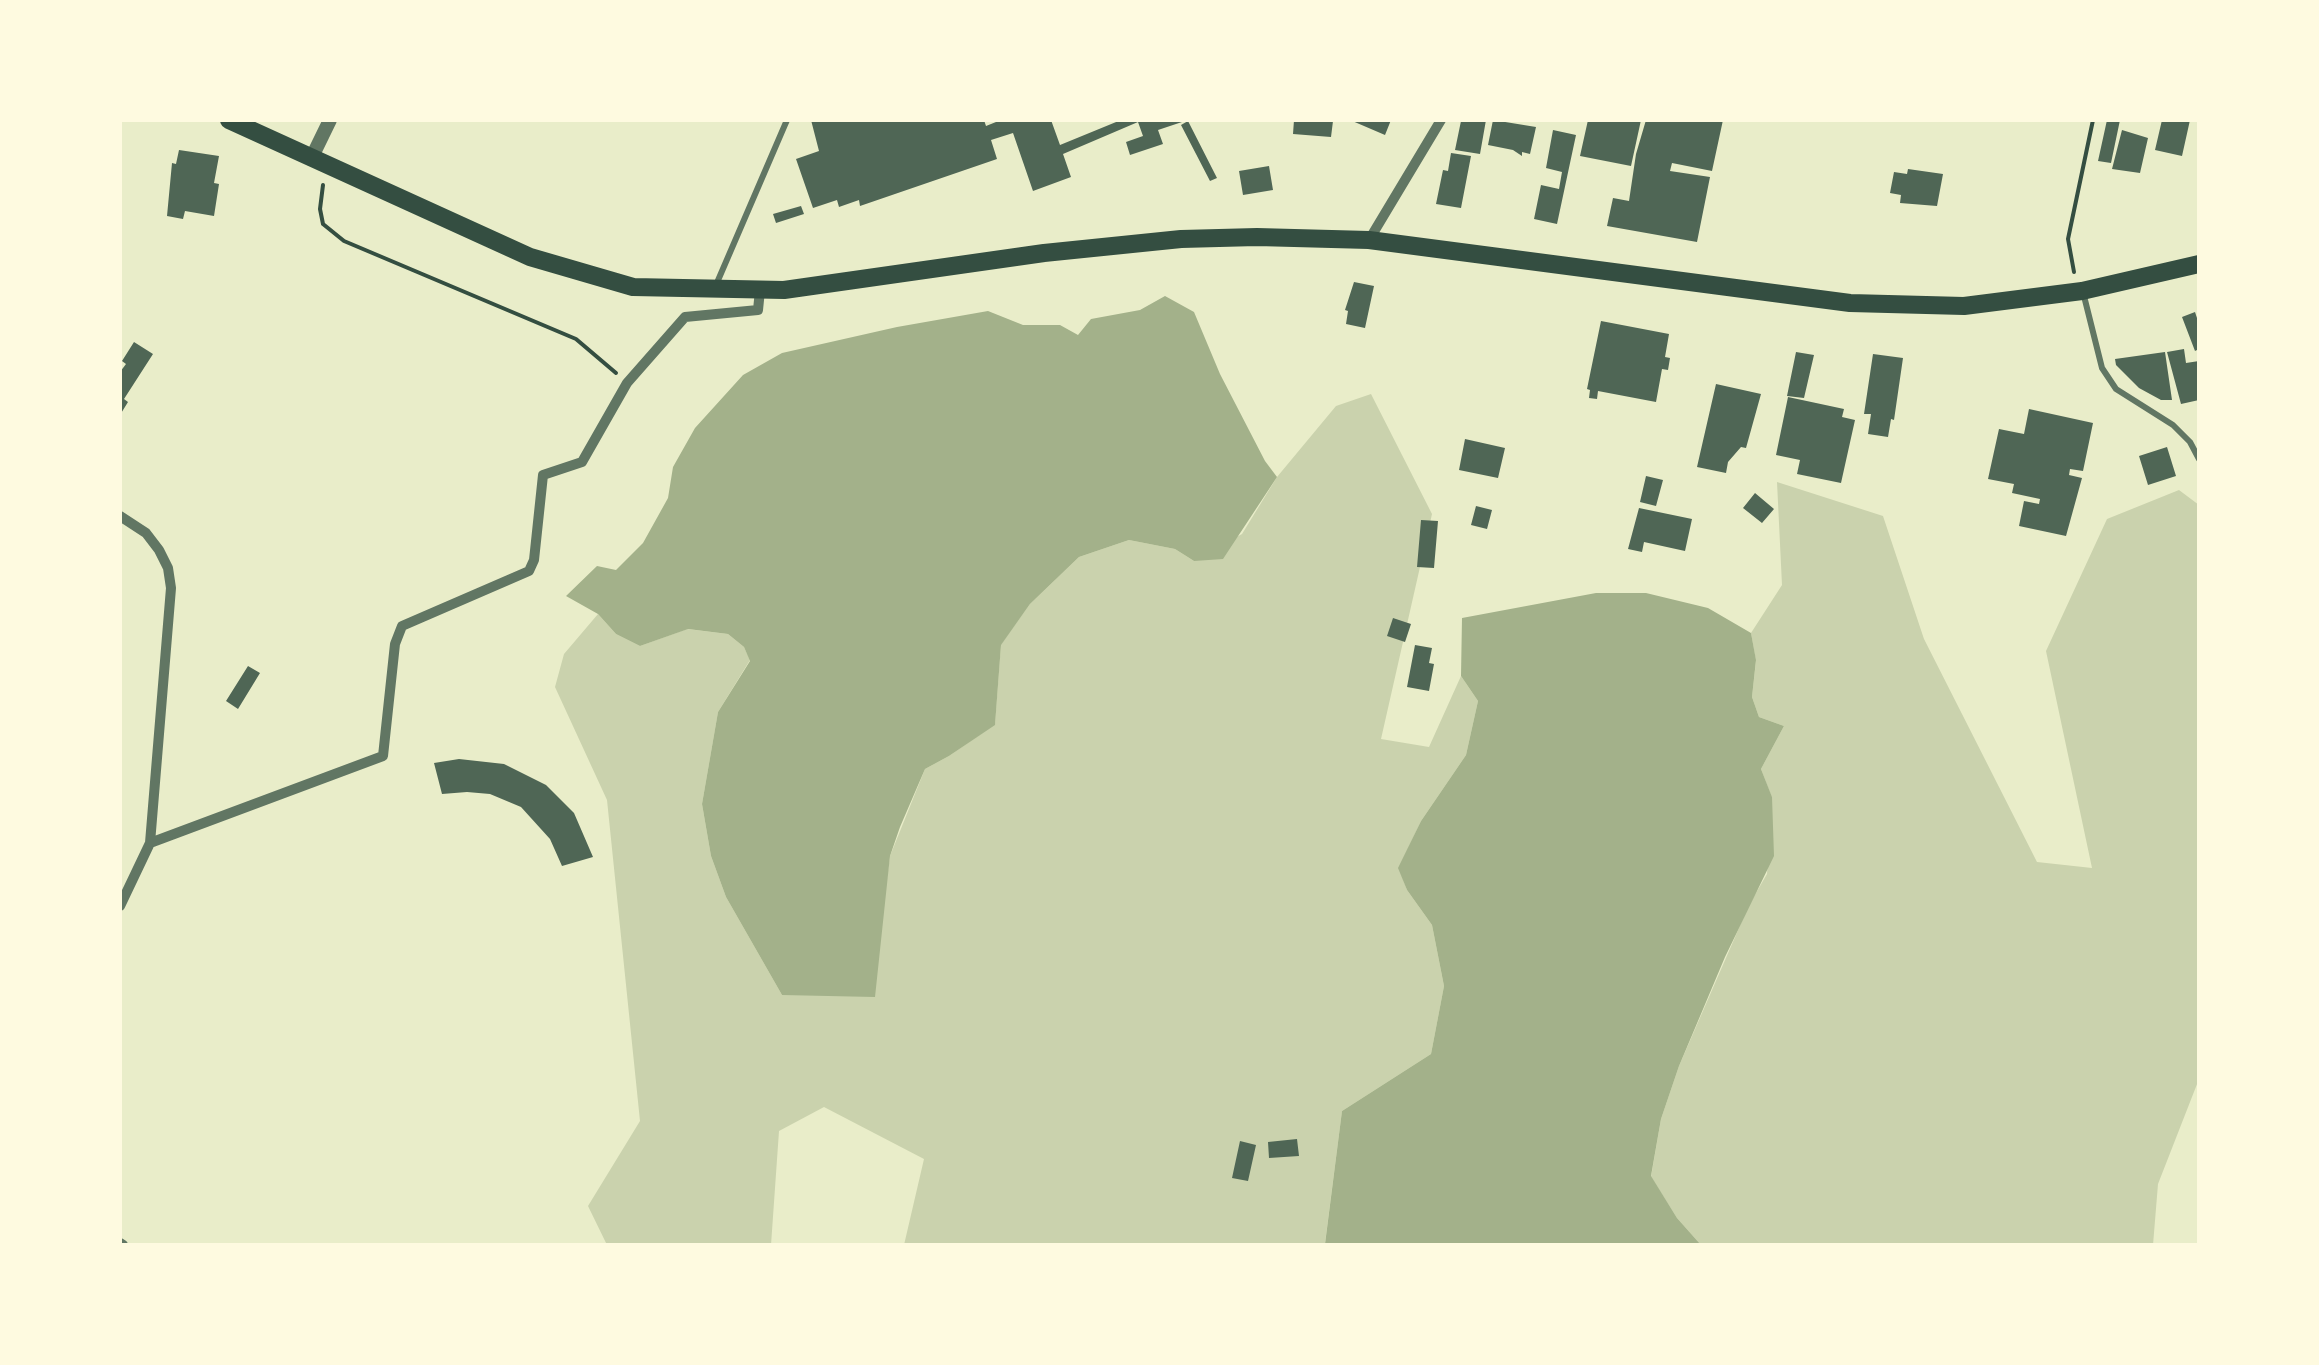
<!DOCTYPE html>
<html>
<head>
<meta charset="utf-8">
<style>
  body { margin:0 }
  #map { position:relative; width:2319px; height:1365px; overflow:hidden; background:#e9edc9; font-family:"Roboto Serif",serif }
  canvas { display:block }
  .frame { position:absolute; inset:0; border:122px solid #fefae0; pointer-events:none }
</style>
</head>
<body>
<div id="map">
<canvas width="2319" height="1365"></canvas>
<div class="frame"></div>
</div>
<script>
const ctx = document.querySelector('canvas').getContext('2d');
ctx.lineJoin = 'round';
function paint(path, color) { ctx.fillStyle = color; ctx.fill(path, 'evenodd'); }
const toPath = rows => new Path2D(rows.map(r => 'M' + r).join(''));
function stroke(path, color, width, dash) { ctx.strokeStyle = color; ctx.lineWidth = width; ctx.lineCap = dash ? 'butt' : 'round'; ctx.setLineDash(dash || []); ctx.stroke(path); }
paint(toPath([
  [1371,394,1432,514,1381,739,1429,747,1461,676,1478,701,1466,755,1421,821,1399,868,1407,890,1432,925,1444,986,1431,1054,1342,1111,1325,1243,1328,1245,904,1245,924,1159,824,1107,779,1131,771,1245,607,1245,588,1206,640,1121,607,800,555,687,564,654,598,614,616,634,640,646,687,629,728,634,744,647,750,660,718,712,702,804,711,856,726,897,782,995,880,930,890,856,925,769,949,756,995,724,1001,644,1030,604,1079,557,1129,540,1175,549,1194,561,1242,534,1277,477,1336,406],
  [1777,482,1883,516,1924,639,2037,862,2092,868,2046,651,2107,519,2179,490,2199,505,2199,1079,2158,1184,2153,1245,1701,1245,1677,1218,1651,1177,1661,1119,1679,1066,1749,905,1767,874,1772,798,1761,769,1784,726,1759,717,1752,697,1756,661,1751,633,1782,585]
]), '#cad2ad');
paint(toPath([
  [1165,296,1194,312,1220,374,1265,461,1277,477,1223,559,1194,561,1175,549,1129,540,1079,557,1030,604,1001,645,995,725,949,756,925,769,900,827,890,856,875,997,782,995,726,897,711,856,702,804,718,712,750,661,744,647,728,634,688,629,640,646,616,634,598,614,566,596,597,566,616,570,643,543,668,498,673,467,695,428,743,375,782,353,897,327,988,311,1023,325,1060,325,1078,335,1091,319,1140,310],
  [1596,593,1646,593,1708,608,1751,633,1756,660,1752,697,1759,717,1784,726,1761,769,1772,797,1774,856,1725,957,1679,1066,1661,1119,1651,1176,1677,1218,1701,1245,1325,1244,1342,1111,1431,1054,1444,986,1432,925,1407,890,1398,868,1421,821,1466,755,1478,701,1461,676,1462,618]
]), '#a3b18a');
paint(toPath([
  [811,120,984,120,986,126,1001,120,1051,120,1060,145,1121,120,1185,121,1158,130,1163,144,1130,155,1126,142,1143,136,1138,122,1063,154,1071,177,1033,191,1013,133,991,140,997,159,860,206,859,200,839,207,837,200,813,208,796,159,819,151],
  [1294,120,1333,121,1331,137,1293,134],
  [1350,120,1391,120,1385,135],
  [1466,120,1486,120,1480,154,1455,150,1461,121],
  [1493,120,1536,127,1530,154,1522,152,1522,156,1513,150,1488,145],
  [1588,120,1641,120,1631,166,1580,156],
  [1646,120,1723,120,1712,171,1672,163,1670,171,1710,177,1697,242,1607,226,1613,198,1629,201,1636,154],
  [2107,120,2120,120,2111,163,2098,161],
  [2162,120,2190,120,2182,156,2155,150],
  [1188,121,1217,178,1210,181,1181,125],
  [1553,130,1576,135,1557,224,1534,219,1541,185,1559,189,1562,172,1546,168],
  [2122,130,2148,138,2140,173,2112,169],
  [179,150,219,156,214,183,219,184,214,216,185,211,183,219,167,216,172,163,176,164],
  [1451,153,1471,156,1461,208,1436,204,1443,170,1448,171],
  [1269,166,1273,190,1243,195,1239,171],
  [1908,169,1943,174,1937,206,1900,203,1901,195,1890,193,1894,172,1907,174],
  [801,206,804,214,776,223,773,214],
  [1354,282,1374,286,1365,328,1346,324,1348,311,1345,310],
  [2195,312,2199,324,2199,349,2195,351,2182,317],
  [1601,321,1669,334,1665,357,1670,358,1668,370,1662,369,1656,402,1598,391,1597,399,1589,398,1590,390,1587,389],
  [134,342,153,354,124,399,128,402,120,415,120,372,126,364,122,361],
  [2184,349,2186,363,2199,361,2199,400,2181,404,2167,352],
  [1796,352,1814,355,1804,398,1787,396],
  [2165,352,2172,400,2161,400,2139,388,2116,365,2115,359],
  [1873,354,1903,358,1894,420,1891,419,1888,437,1868,434,1871,414,1864,414],
  [1716,384,1761,394,1746,448,1741,447,1728,462,1726,473,1697,467],
  [1788,397,1844,409,1842,417,1855,420,1841,483,1797,474,1800,460,1776,455],
  [2029,409,2093,423,2083,471,2070,469,2069,475,2082,478,2066,536,2019,526,2024,501,2039,504,2040,499,2012,493,2014,484,1988,479,1999,429,2024,434],
  [1465,439,1505,448,1498,478,1459,470],
  [2167,447,2176,476,2148,485,2139,456],
  [1646,476,1663,480,1656,506,1640,502],
  [1755,493,1774,509,1762,523,1743,508],
  [1476,506,1492,510,1487,529,1471,525],
  [1639,508,1692,519,1685,551,1644,542,1642,552,1628,549],
  [1421,520,1438,521,1434,568,1417,567],
  [1393,618,1411,624,1405,642,1387,636],
  [1415,645,1432,648,1429,663,1434,664,1429,691,1407,687],
  [248,666,260,673,238,709,226,701],
  [459,759,504,764,546,785,574,813,593,857,562,866,550,839,521,807,490,794,467,792,442,794,434,763],
  [1297,1139,1299,1156,1269,1158,1268,1142],
  [1240,1141,1256,1145,1248,1181,1232,1178]
]), '#4f6655');
stroke(toPath([
  [323,185,320,209,323,224,344,241,576,339,616,373],
  [2074,272,2068,239,2093,120]
]), '#344e41', 4);
stroke(toPath([
  [716,285,787,120],
  [2083,292,2102,368,2116,389,2173,425,2190,442,2199,459]
]), '#617663', 6);
stroke(toPath([
  [1369,240,1441,120],
  [120,516,146,533,159,550,168,568,171,588,150,843,120,906],
  [150,843,383,756,395,644,402,626,529,571,534,560,543,475,582,462,627,383,685,317,758,310,760,290],
  [120,1243,123,1245]
]), '#617663', 10);
stroke(toPath([
  [311,159,330,120]
]), '#617663', 14);
stroke(toPath([
  [229,120,530,257,633,287,784,290,1044,253,1181,239,1257,237,1369,240,1850,303,1964,306,2082,291,2199,264]
]), '#344e41', 18);
</script>
</body>
</html>
